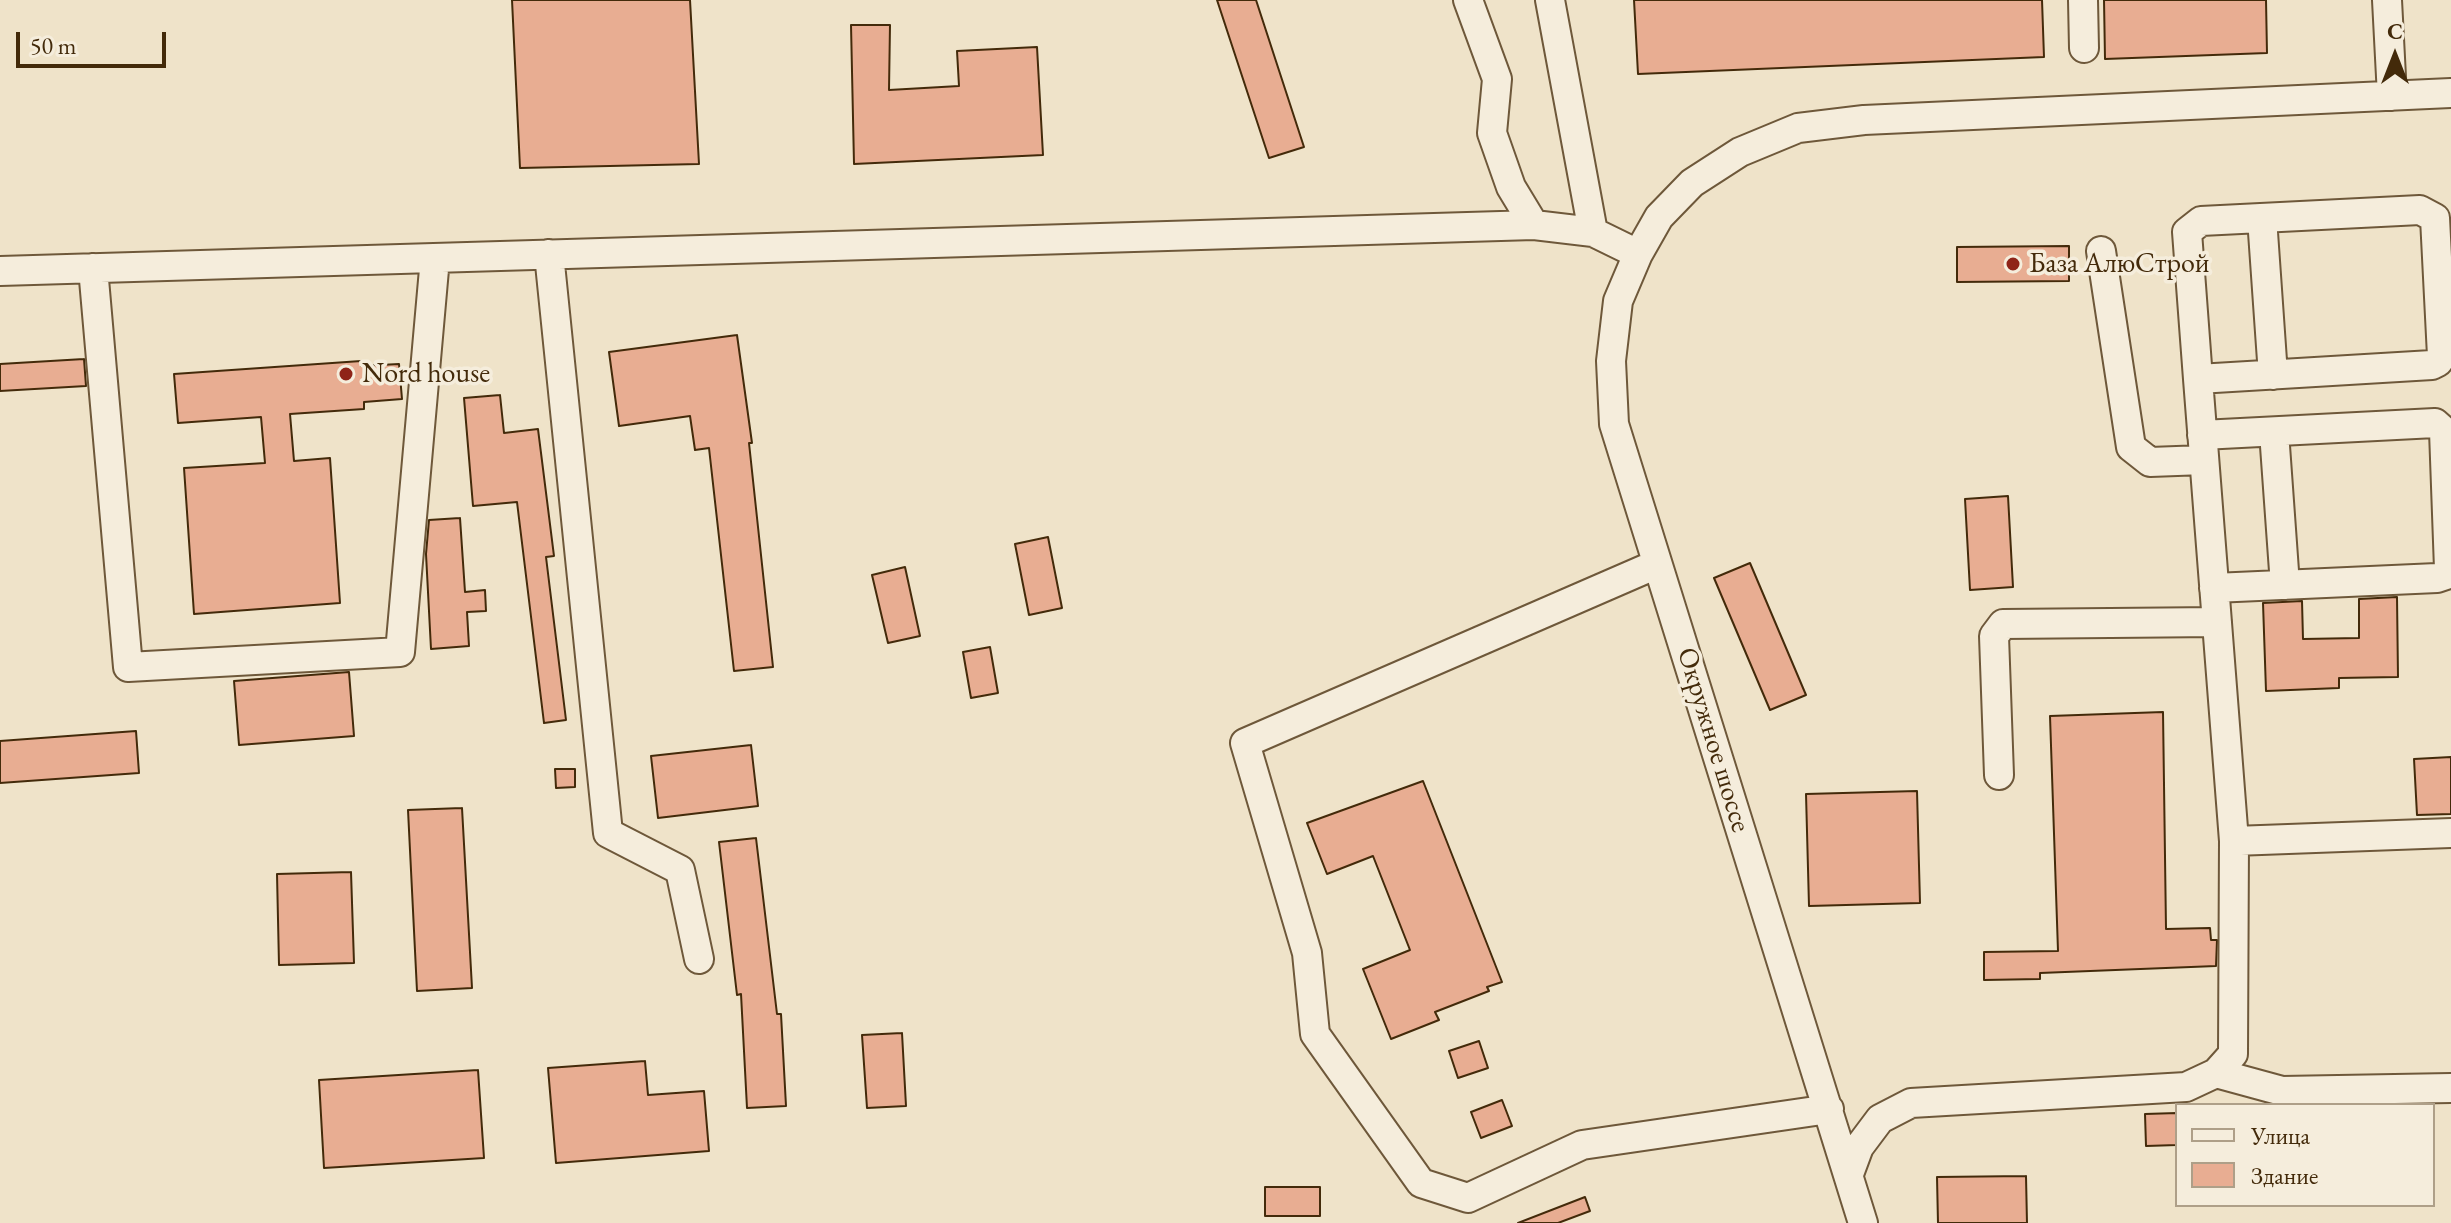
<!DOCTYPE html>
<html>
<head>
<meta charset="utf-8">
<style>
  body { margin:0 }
  #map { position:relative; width:2451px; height:1223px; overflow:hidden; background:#efe3c9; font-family:"EB Garamond",serif }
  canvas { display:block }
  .legend { position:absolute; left:2175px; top:1103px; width:260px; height:104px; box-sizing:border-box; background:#f5eddc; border:2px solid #ae9f88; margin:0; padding:10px 14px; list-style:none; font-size:24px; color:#432a0a }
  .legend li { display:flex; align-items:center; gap:16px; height:40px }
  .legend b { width:40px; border:2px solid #ae9f88 }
  .north { position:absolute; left:2355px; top:16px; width:80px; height:80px; -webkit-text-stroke:6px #f5eddc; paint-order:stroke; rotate:0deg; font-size:22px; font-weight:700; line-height:32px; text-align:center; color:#432a0a }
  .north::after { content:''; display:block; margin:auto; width:28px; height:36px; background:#432a0a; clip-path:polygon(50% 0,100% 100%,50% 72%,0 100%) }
  .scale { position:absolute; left:16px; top:32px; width:150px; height:36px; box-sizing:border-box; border:4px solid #432a0a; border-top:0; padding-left:10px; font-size:24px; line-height:28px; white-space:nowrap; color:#432a0a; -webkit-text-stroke:6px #f5eddc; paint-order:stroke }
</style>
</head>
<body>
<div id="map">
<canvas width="2451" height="1223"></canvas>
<ul class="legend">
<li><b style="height:10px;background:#f5eddc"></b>Улица</li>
<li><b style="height:22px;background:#e8ad92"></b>Здание</li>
</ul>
<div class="north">С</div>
<div class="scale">50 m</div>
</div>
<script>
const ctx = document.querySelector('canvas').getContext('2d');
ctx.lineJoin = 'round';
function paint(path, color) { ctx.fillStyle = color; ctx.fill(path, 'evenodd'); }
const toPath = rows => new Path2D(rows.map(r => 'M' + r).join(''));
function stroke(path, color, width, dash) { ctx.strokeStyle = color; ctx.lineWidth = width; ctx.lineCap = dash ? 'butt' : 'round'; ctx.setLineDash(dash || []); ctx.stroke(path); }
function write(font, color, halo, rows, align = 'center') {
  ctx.font = font + ' "EB Garamond",serif'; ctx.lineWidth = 7; ctx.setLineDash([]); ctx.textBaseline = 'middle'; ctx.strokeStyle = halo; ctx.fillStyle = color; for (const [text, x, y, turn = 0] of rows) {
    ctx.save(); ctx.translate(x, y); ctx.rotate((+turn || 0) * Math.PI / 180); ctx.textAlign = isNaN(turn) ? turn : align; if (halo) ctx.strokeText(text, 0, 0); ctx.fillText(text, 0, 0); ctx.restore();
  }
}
const building = toPath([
  [512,0,690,0,699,164,520,168,512,0],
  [1217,0,1256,0,1304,147,1269,158,1217,0],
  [1634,0,2042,0,2044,57,1638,74,1634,0],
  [2104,0,2266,0,2267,53,2105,59,2104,0],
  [851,25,890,25,889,90,959,86,957,51,1037,47,1043,155,854,164,851,25],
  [2069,246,2069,281,1957,282,1957,247,2069,246],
  [737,335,752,443,749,443,773,667,734,671,709,448,695,450,690,416,619,426,609,352,737,335],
  [84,359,86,386,0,391,0,364,84,359],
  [361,361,361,366,399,364,402,399,364,402,364,409,290,414,294,461,330,458,340,603,194,614,184,468,265,463,261,417,178,423,174,374,361,361],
  [500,395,504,433,538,429,554,556,546,557,566,720,544,723,517,502,473,506,464,398,500,395],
  [2008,496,2013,587,1970,590,1965,499,2008,496],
  [460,518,465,592,485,590,486,611,467,612,469,646,431,649,426,554,429,520,460,518],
  [1048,537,1062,608,1029,615,1015,544,1048,537],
  [1750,563,1806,695,1770,710,1714,578,1750,563],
  [905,567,920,636,888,643,872,575,905,567],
  [2397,597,2398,677,2339,678,2339,688,2266,691,2263,603,2302,601,2303,639,2359,638,2359,599,2397,597],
  [990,647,998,693,971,698,963,652,990,647],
  [349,672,354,736,239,745,234,681,349,672],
  [2163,712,2166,929,2210,928,2211,940,2217,940,2216,966,2040,973,2040,979,1984,980,1984,952,2058,951,2050,716,2163,712],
  [136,731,139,773,0,783,0,741,136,731],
  [751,745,758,806,658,818,651,756,751,745],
  [2451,757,2451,814,2417,815,2414,759,2451,757],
  [555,769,575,769,575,787,556,788,555,769],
  [1423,781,1502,982,1487,987,1489,991,1435,1012,1439,1020,1391,1039,1363,969,1410,950,1373,856,1327,874,1307,823,1423,781],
  [1917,791,1920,903,1809,906,1806,794,1917,791],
  [462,808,472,988,417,991,408,810,462,808],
  [756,838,777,1014,781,1014,786,1106,747,1108,741,994,737,995,719,842,756,838],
  [351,872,354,963,279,965,277,874,351,872],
  [902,1033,906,1106,867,1108,862,1035,902,1033],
  [1479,1041,1488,1068,1458,1078,1449,1051,1479,1041],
  [645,1061,648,1095,704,1091,709,1151,556,1163,548,1068,645,1061],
  [478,1070,484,1158,324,1168,319,1080,478,1070],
  [1502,1100,1512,1126,1481,1138,1471,1112,1502,1100],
  [2177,1113,2177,1145,2146,1146,2145,1114,2177,1113],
  [2026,1176,2027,1223,1938,1223,1937,1177,2026,1176],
  [1265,1187,1320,1187,1320,1216,1265,1216,1265,1187],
  [1585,1197,1590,1211,1558,1223,1518,1223,1585,1197]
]);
paint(building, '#e8ad92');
stroke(building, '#432a0a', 2);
const minor = toPath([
  [1468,0,1497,79,1492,133,1511,187,1534,225],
  [1550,0,1593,232],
  [2083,0,2084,48],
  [2387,0,2392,96],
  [2262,218,2273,375],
  [2101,251,2131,447,2150,462,2204,460],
  [549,254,608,833,680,870,699,959],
  [93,268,128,667,400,652,435,258],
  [0,271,1534,225,1593,232,1638,254],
  [2198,379,2432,365,2438,362,2442,356,2435,218,2420,210,2201,221,2187,232,2198,379,2234,841,2451,833],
  [2274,432,2285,585],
  [2202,435,2435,423,2444,431,2449,569,2446,575,2437,578,2214,588],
  [1657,564,1245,743,1307,953,1315,1034,1421,1183,1468,1198,1582,1145,1829,1109],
  [1999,775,1994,636,2003,624,2217,622],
  [2216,1073,2282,1091,2451,1088],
  [1849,1174,1859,1147,1880,1119,1911,1103,2186,1087,2216,1073,2233,1054,2234,841],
  [1863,1223,1614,424,1611,361,1618,301,1638,254,1659,217,1692,183,1740,152,1798,128,1864,120,2451,93]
]);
stroke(minor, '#6e583a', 32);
stroke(minor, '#f5eddc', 28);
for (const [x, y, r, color] of [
  [2013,264,8,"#8f2418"],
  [346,374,8,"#8f2418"]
]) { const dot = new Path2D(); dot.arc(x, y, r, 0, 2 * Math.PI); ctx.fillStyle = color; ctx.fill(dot); stroke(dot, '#f5eddc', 3); }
write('28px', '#432a0a', '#f5eddc', [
  ["База АлюСтрой",2029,264],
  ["Nord house",362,374]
], 'left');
write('28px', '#432a0a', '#f5eddc', [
  ["Окружное шоссе",1713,740,73]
]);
</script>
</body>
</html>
